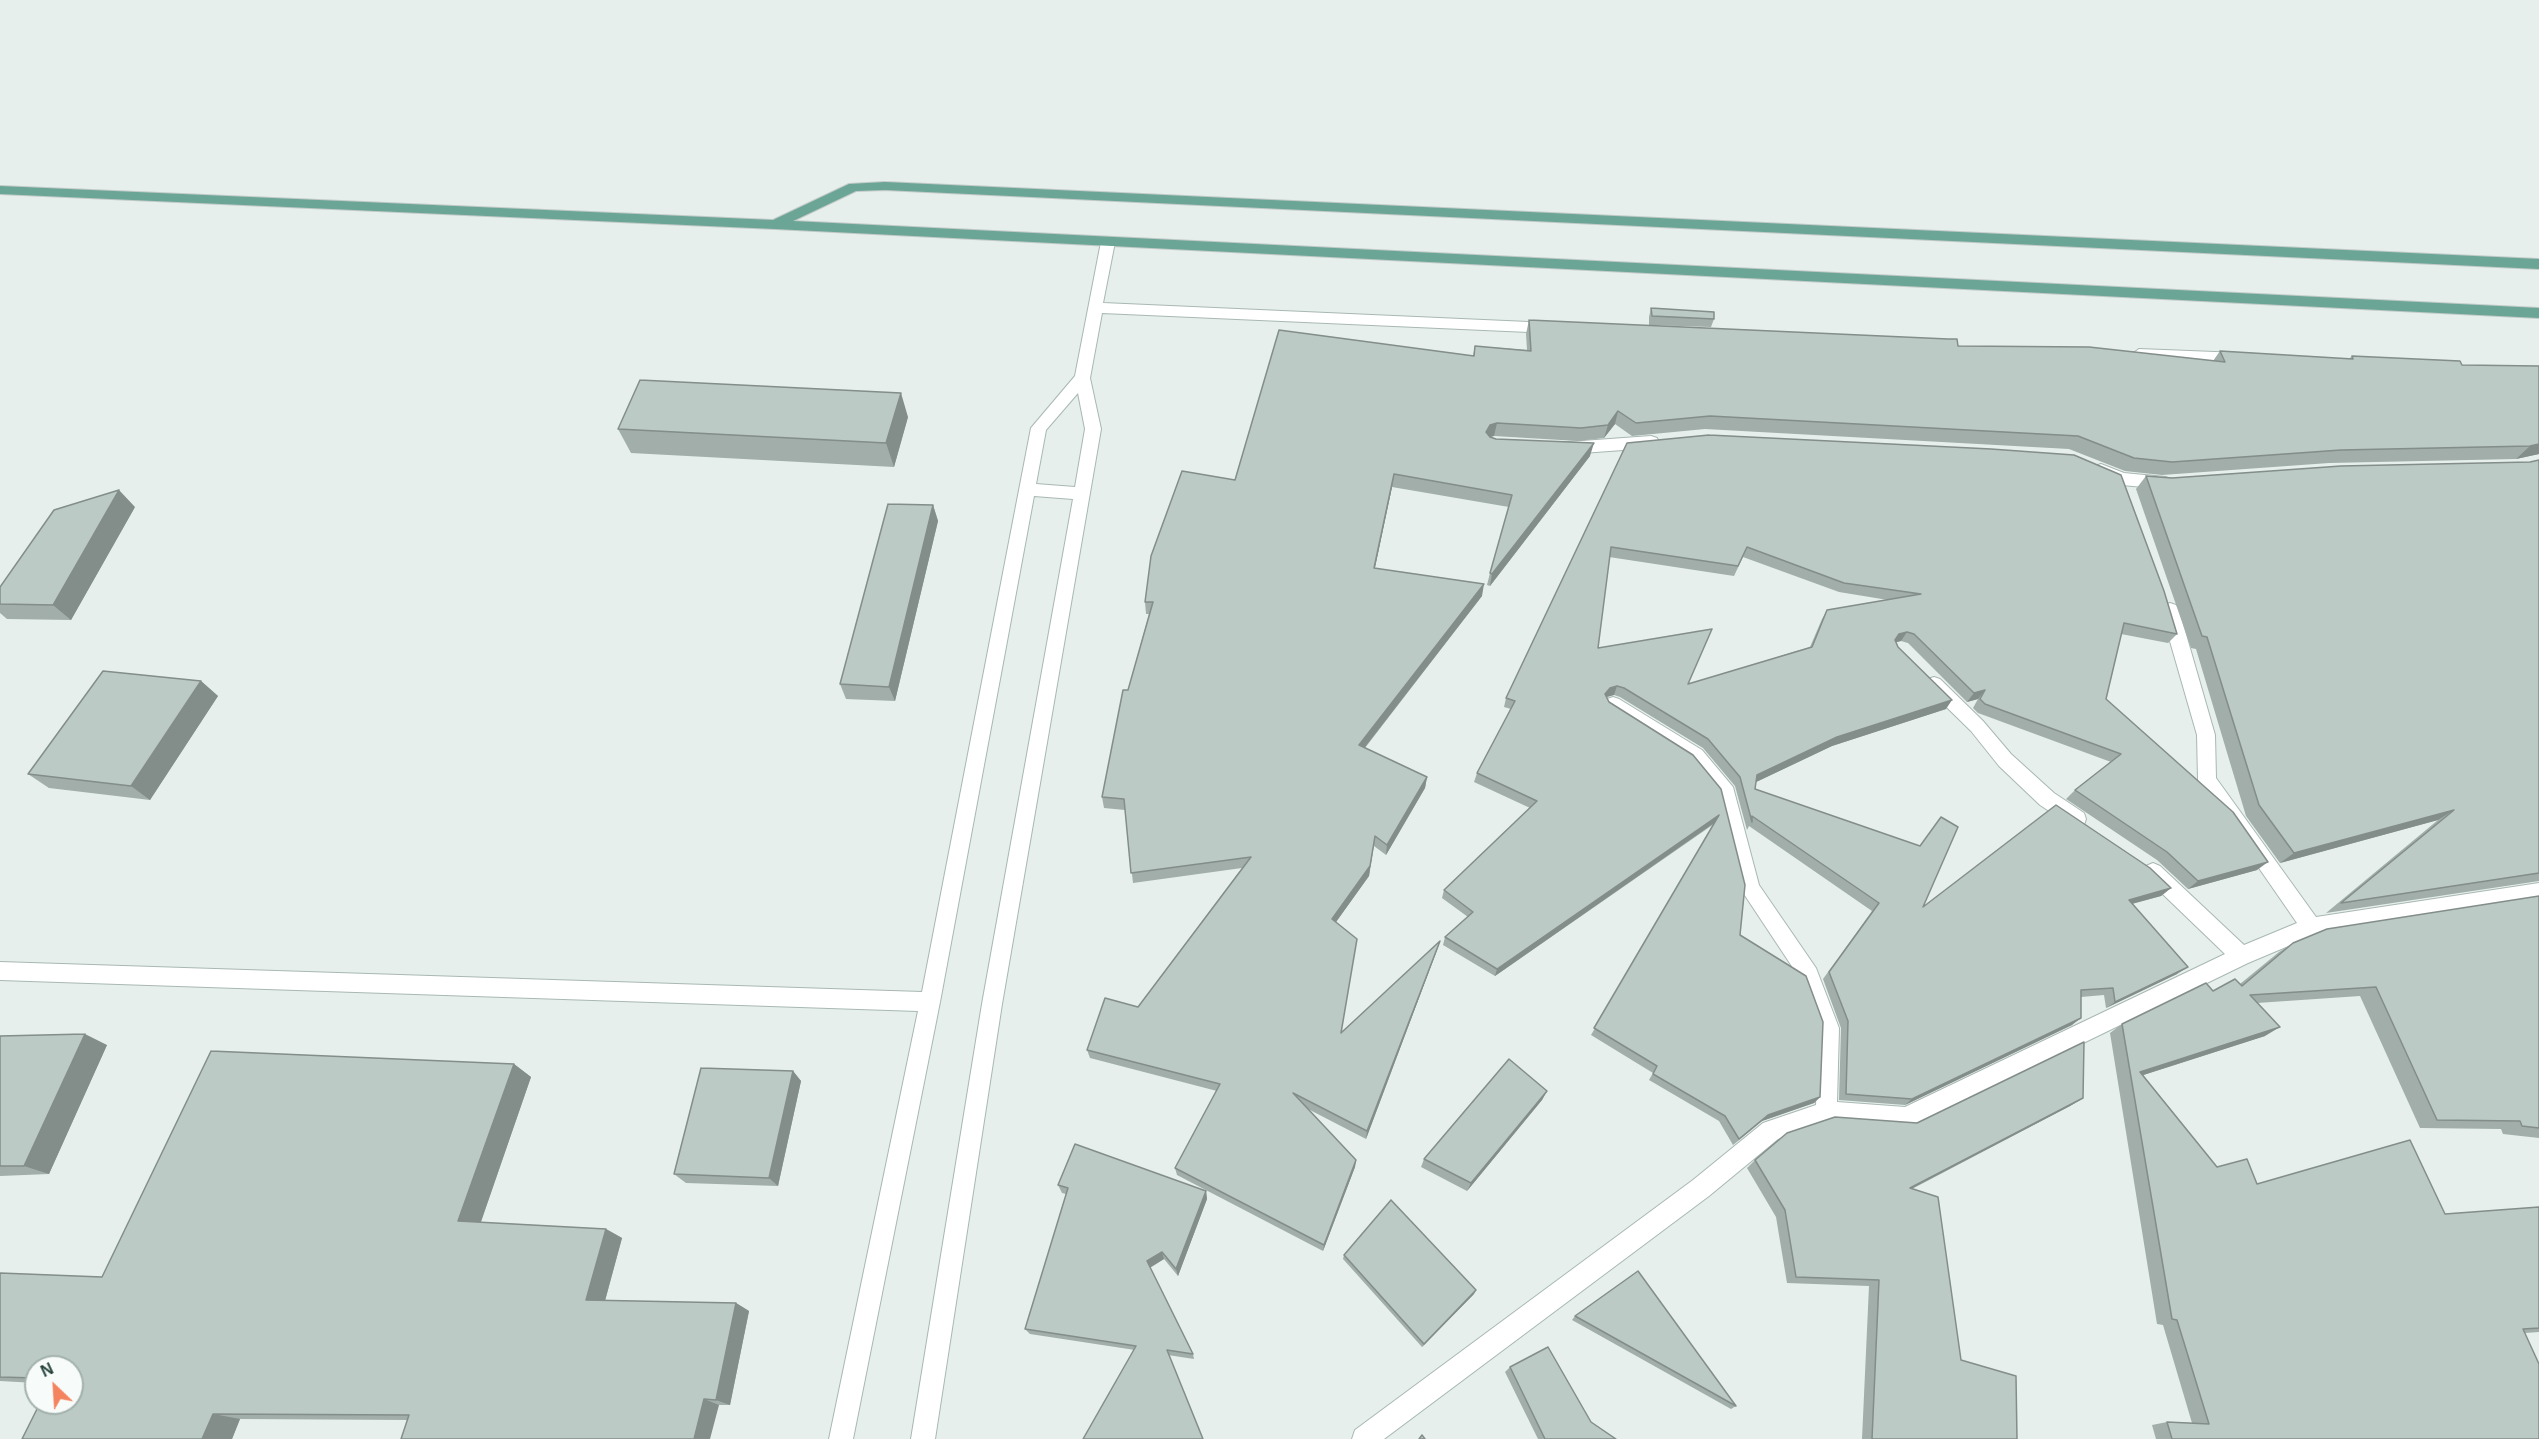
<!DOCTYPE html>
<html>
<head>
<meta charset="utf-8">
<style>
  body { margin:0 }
  #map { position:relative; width:2539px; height:1439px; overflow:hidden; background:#e6efeb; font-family:Helvetica,sans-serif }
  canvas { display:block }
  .north { position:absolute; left:24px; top:1355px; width:60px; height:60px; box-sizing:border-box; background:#f7fbf9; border:2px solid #a3b1ad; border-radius:50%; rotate:335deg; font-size:16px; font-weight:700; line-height:24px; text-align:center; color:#24423a }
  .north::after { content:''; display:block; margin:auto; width:21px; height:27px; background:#f4845f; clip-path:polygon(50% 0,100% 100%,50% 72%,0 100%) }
</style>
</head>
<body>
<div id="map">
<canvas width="2539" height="1439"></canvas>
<div class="north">N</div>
</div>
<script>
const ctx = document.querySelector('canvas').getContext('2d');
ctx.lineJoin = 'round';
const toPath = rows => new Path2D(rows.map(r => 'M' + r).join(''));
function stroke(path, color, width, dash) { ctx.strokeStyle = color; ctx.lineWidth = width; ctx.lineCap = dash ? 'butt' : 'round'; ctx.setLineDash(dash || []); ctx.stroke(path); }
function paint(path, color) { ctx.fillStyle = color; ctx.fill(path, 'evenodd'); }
const minor = toPath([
  [1108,237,1115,242,1103,303,1551,323,1558,328,1551,333,1102,313,1090,378,1101,429,1002,1004,935,1439,911,1439,982,1004,1073,499,1034,496,940,1002,853,1439,829,1439,918,1011,0,980,0,962,922,992,1031,428,1075,376,1101,242,1108,237],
  [1078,393,1085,429,1075,487,1036,484,1046,430,1078,393],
  [2139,349,2240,353,2247,358,2240,363,2139,359,2132,354,2139,349],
  [1651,436,1657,438,1659,442,1657,446,1651,448,1568,454,1562,452,1560,448,1562,444,1568,442,1651,436],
  [2101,464,2124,473,2165,477,2171,479,2173,483,2171,487,2165,489,2122,485,2095,474,2093,470,2095,466,2101,464],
  [2170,603,2176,605,2179,610,2215,735,2216,778,2316,917,2539,883,2539,901,2312,936,2248,963,1906,1129,1826,1123,1778,1139,1709,1196,1384,1439,1352,1439,1355,1430,1693,1180,1763,1123,1816,1105,1819,1028,1801,980,1740,888,1718,796,1690,762,1607,709,1604,704,1607,699,1613,697,1619,699,1702,750,1733,787,1759,885,1816,968,1839,1028,1837,1102,1905,1107,2225,954,2146,878,2143,872,2146,866,2153,863,2160,866,2244,945,2297,923,2198,780,2197,735,2161,610,2164,605,2170,603],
  [1934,677,1940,679,1983,721,2011,754,2054,793,2084,813,2086,819,2084,825,2077,827,2070,825,2040,805,1999,766,1971,731,1928,689,1925,684,1928,679,1934,677]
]);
const major = toPath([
  [885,182,2539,259,2539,269,885,190,856,191,793,221,2539,308,2539,318,775,229,0,194,0,186,773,220,849,184,885,182]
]);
stroke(minor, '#a8b8b2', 2);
stroke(major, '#c2cac8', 2);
paint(minor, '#fff');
paint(major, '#6aa596');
paint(toPath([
  [1651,308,1714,319,1711,327,1649,325,1649,317],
  [1529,320,2213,361,2220,351,2349,359,2352,356,2462,365,2539,454,2516,459,2329,463,2162,475,2125,471,2069,449,1705,429,1632,436,1615,424,1604,438,1578,441,1494,436,1490,437,1496,439,1590,456,1490,586,1487,585,1490,573,1509,507,1392,487,1375,568,1482,596,1365,748,1427,777,1425,788,1386,855,1374,846,1369,876,1336,922,1341,1032,1437,950,1366,1139,1308,1109,1356,1160,1355,1167,1323,1251,1177,1175,1175,1168,1217,1091,1090,1058,1087,1050,1138,1007,1242,868,1133,883,1125,810,1104,808,1102,797,1128,690,1149,614,1146,614,1145,602,1235,480,1473,356,1475,346,1527,350,1526,334],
  [908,417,894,467,631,453,618,429],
  [1627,443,2177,634,2168,643,2121,634,2106,699,2257,870,2188,889,2157,860,2066,799,2075,790,2111,762,1978,713,1973,708,1978,699,1967,702,1908,643,1901,641,1896,642,1898,647,1946,709,1832,746,1756,782,1755,789,1920,846,1941,817,1923,907,2171,888,2161,896,2132,904,2177,974,2106,1008,2104,995,2081,997,2072,1025,1905,1105,1839,1100,1841,1028,1823,979,1872,911,1749,826,1747,830,1735,786,1703,748,1620,697,1614,695,1607,697,1609,702,1721,789,1740,935,1820,1097,1814,1103,1762,1121,1733,1145,1719,1121,1649,1080,1653,1073,1591,1035,1714,824,1495,976,1443,945,1445,937,1468,917,1442,898,1444,890,1530,808,1474,782,1477,773,1511,709,1504,707,1506,698],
  [1609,557,1734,576,1743,557,1839,592,1888,600,1827,610,1822,619,1810,647,1688,684,1598,648],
  [2539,460,2539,881,2326,913,2438,820,2280,863,2246,816,2196,649,2191,648,2136,489,2146,476,2172,478,2530,462],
  [933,505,938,521,895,701,846,699,840,684],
  [135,507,71,620,7,619,0,613,0,604],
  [201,681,218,696,150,800,49,788,28,774],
  [2539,896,2539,1138,2503,1134,2501,1129,2420,1128,2360,996,2257,1003,2265,1036,2143,1075,2217,1167,2257,1184,2445,1214,2539,1207,2539,1332,2525,1333,2539,1439,2156,1439,2152,1425,2167,1422,2192,1423,2163,1325,2157,1324,2110,1033,2122,1024,2213,991,2240,984,2279,952,2293,943],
  [0,1036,107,1045,49,1174,0,1176],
  [514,1064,531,1077,481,1222,606,1229,622,1238,605,1301,736,1303,749,1311,730,1405,719,1405,408,1420,240,1419,232,1439,22,1439,72,1367,36,1367,36,1383,0,1381,0,1273,102,1277],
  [793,1071,801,1081,778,1186,686,1183,674,1174],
  [1547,1091,1542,1100,1467,1191,1421,1167,1424,1159],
  [2083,1098,2070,1106,1912,1189,1961,1360,2017,1439,1862,1439,1869,1286,1787,1283,1776,1217,1747,1168,1755,1160,1917,1123],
  [1058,1185,1206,1191,1207,1199,1178,1276,1164,1259,1150,1268,1193,1354,1194,1359,1030,1334,1025,1329,1066,1194,1062,1193],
  [1344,1255,1474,1294,1422,1347,1343,1259],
  [1575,1316,1736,1406,1731,1409,1572,1320],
  [1510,1367,1591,1422,1616,1439,1538,1439,1505,1372]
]), '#a1aea9');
paint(toPath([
  [901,393,908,417,894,467,886,443],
  [1618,411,1615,424,1604,438,1608,425],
  [1497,423,1494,436,1487,438,1486,432,1490,425],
  [1594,443,1590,456,1490,586,1492,574],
  [2539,444,2539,454,2516,459,2530,446],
  [1394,474,1392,487,1372,581,1374,568],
  [119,490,135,507,71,620,53,605],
  [933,505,938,521,895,701,889,687],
  [1484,584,1482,596,1358,756,1359,745],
  [1907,632,1901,641,1893,643,1899,634],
  [201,681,218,696,150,800,131,786],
  [1617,686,1614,695,1606,697,1605,694,1610,688],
  [1985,690,1978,699,1967,702,1974,693],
  [1952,700,1946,709,1832,746,1752,784,1757,775,1837,737],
  [1427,777,1425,788,1386,855,1387,845],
  [2454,810,2438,820,2280,863,2294,853],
  [1719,815,1714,823,1495,976,1497,969],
  [1375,836,1369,876,1331,929,1332,919],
  [2268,862,2257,870,2188,889,2198,881],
  [2171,888,2161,896,2120,907,2129,900],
  [1440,941,1437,950,1366,1139,1367,1131],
  [2188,967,2177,974,2106,1008,2115,1002],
  [2081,1018,2072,1025,1905,1105,1912,1099],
  [2280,1027,2265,1036,2131,1079,2140,1072],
  [85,1034,107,1045,49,1174,24,1166],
  [514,1064,531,1077,478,1230,458,1221],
  [793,1071,801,1081,778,1186,769,1178],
  [1547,1091,1542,1100,1467,1191,1471,1183],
  [1820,1097,1814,1103,1762,1121,1733,1145,1768,1115],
  [2083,1098,2070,1106,1899,1195,1910,1188],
  [1356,1160,1355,1167,1323,1251,1324,1245],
  [1206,1191,1207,1199,1178,1276,1176,1269],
  [606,1229,622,1238,603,1308,586,1300],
  [1162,1252,1164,1259,1149,1268,1147,1261],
  [1476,1290,1474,1294,1422,1347,1424,1344],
  [736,1303,749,1311,730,1405,716,1400],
  [704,1399,719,1405,710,1439,694,1439],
  [213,1414,240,1419,232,1439,202,1439]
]), '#838d89');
const building = toPath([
  [1651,308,1714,312,1714,319,1652,316,1651,308],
  [1529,320,1948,339,1957,339,1958,346,2089,347,2225,362,2220,351,2353,359,2352,356,2460,361,2462,365,2539,366,2539,444,2530,446,2341,450,2172,462,2134,458,2078,436,1710,416,1636,423,1618,411,1608,425,1581,428,1497,423,1490,425,1486,432,1490,437,1496,439,1594,443,1492,574,1490,573,1512,495,1394,474,1374,568,1484,584,1359,745,1427,777,1387,845,1375,836,1370,866,1332,919,1357,939,1341,1033,1440,941,1367,1131,1293,1093,1356,1160,1324,1245,1175,1168,1220,1084,1087,1050,1105,998,1138,1007,1251,857,1131,873,1124,799,1102,797,1123,690,1128,690,1153,602,1145,602,1151,556,1182,471,1235,480,1279,330,1474,356,1475,346,1531,351,1529,320],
  [640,380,901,393,886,443,618,429,640,380],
  [1709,435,1991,449,2074,455,2121,475,2164,591,2177,634,2124,623,2106,699,2233,812,2268,862,2198,881,2167,852,2075,790,2121,754,1985,704,1980,699,1985,690,1974,693,1914,634,1907,632,1899,634,1895,640,1898,647,1952,700,1837,737,1757,775,1755,789,1920,846,1941,817,1958,827,1923,907,2056,805,2150,868,2171,888,2129,900,2188,967,2115,1002,2113,988,2081,990,2081,1018,1912,1099,1846,1094,1848,1021,1829,972,1879,903,1752,816,1752,822,1740,777,1708,739,1624,688,1617,686,1610,688,1605,694,1609,702,1693,755,1721,789,1745,885,1740,935,1806,976,1823,1022,1820,1097,1768,1115,1739,1139,1725,1116,1653,1074,1657,1066,1594,1028,1719,815,1497,969,1445,937,1473,912,1444,890,1537,801,1477,773,1515,701,1506,698,1627,443,1709,435],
  [1611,547,1738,566,1747,547,1844,583,1921,594,1827,610,1812,647,1688,684,1712,629,1598,648,1611,547],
  [2539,460,2539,873,2341,903,2454,810,2294,853,2259,805,2207,637,2202,636,2146,476,2172,478,2341,466,2530,462,2539,460],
  [119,490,53,605,0,604,0,587,54,510,119,490],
  [888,504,933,505,889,687,840,684,888,504],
  [103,671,201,681,131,786,28,774,103,671],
  [2539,896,2539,1128,2522,1126,2520,1121,2437,1120,2376,987,2250,995,2280,1027,2140,1072,2217,1167,2247,1159,2257,1184,2410,1140,2445,1214,2539,1207,2539,1328,2523,1329,2539,1364,2539,1439,2172,1439,2167,1422,2209,1424,2177,1320,2172,1319,2122,1024,2206,983,2213,991,2235,979,2242,986,2293,943,2327,929,2539,896],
  [85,1034,24,1166,0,1166,0,1036,85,1034],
  [2084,1042,2083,1098,1910,1188,1938,1197,1961,1360,2016,1376,2017,1439,1872,1439,1879,1280,1796,1277,1785,1210,1755,1160,1787,1133,1835,1117,1917,1123,2084,1042],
  [211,1051,514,1064,458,1221,606,1229,586,1300,736,1303,716,1400,704,1399,694,1439,401,1439,409,1415,213,1414,202,1439,22,1439,40,1403,72,1403,72,1367,36,1367,36,1378,0,1377,0,1273,102,1277,211,1051],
  [1509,1059,1547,1091,1471,1183,1424,1159,1509,1059],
  [701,1068,793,1071,769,1178,674,1174,701,1068],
  [1075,1144,1206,1191,1176,1269,1162,1252,1147,1261,1193,1354,1167,1350,1203,1439,1083,1439,1136,1346,1025,1329,1068,1188,1058,1185,1075,1144],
  [1391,1200,1476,1290,1424,1344,1344,1255,1391,1200],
  [1638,1271,1736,1406,1575,1316,1638,1271],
  [1548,1347,1591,1422,1616,1439,1545,1439,1510,1367,1548,1347],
  [1422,1435,1425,1439,1419,1439,1422,1435]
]);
paint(building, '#bbcac4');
stroke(building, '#838d89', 1.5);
</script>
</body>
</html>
